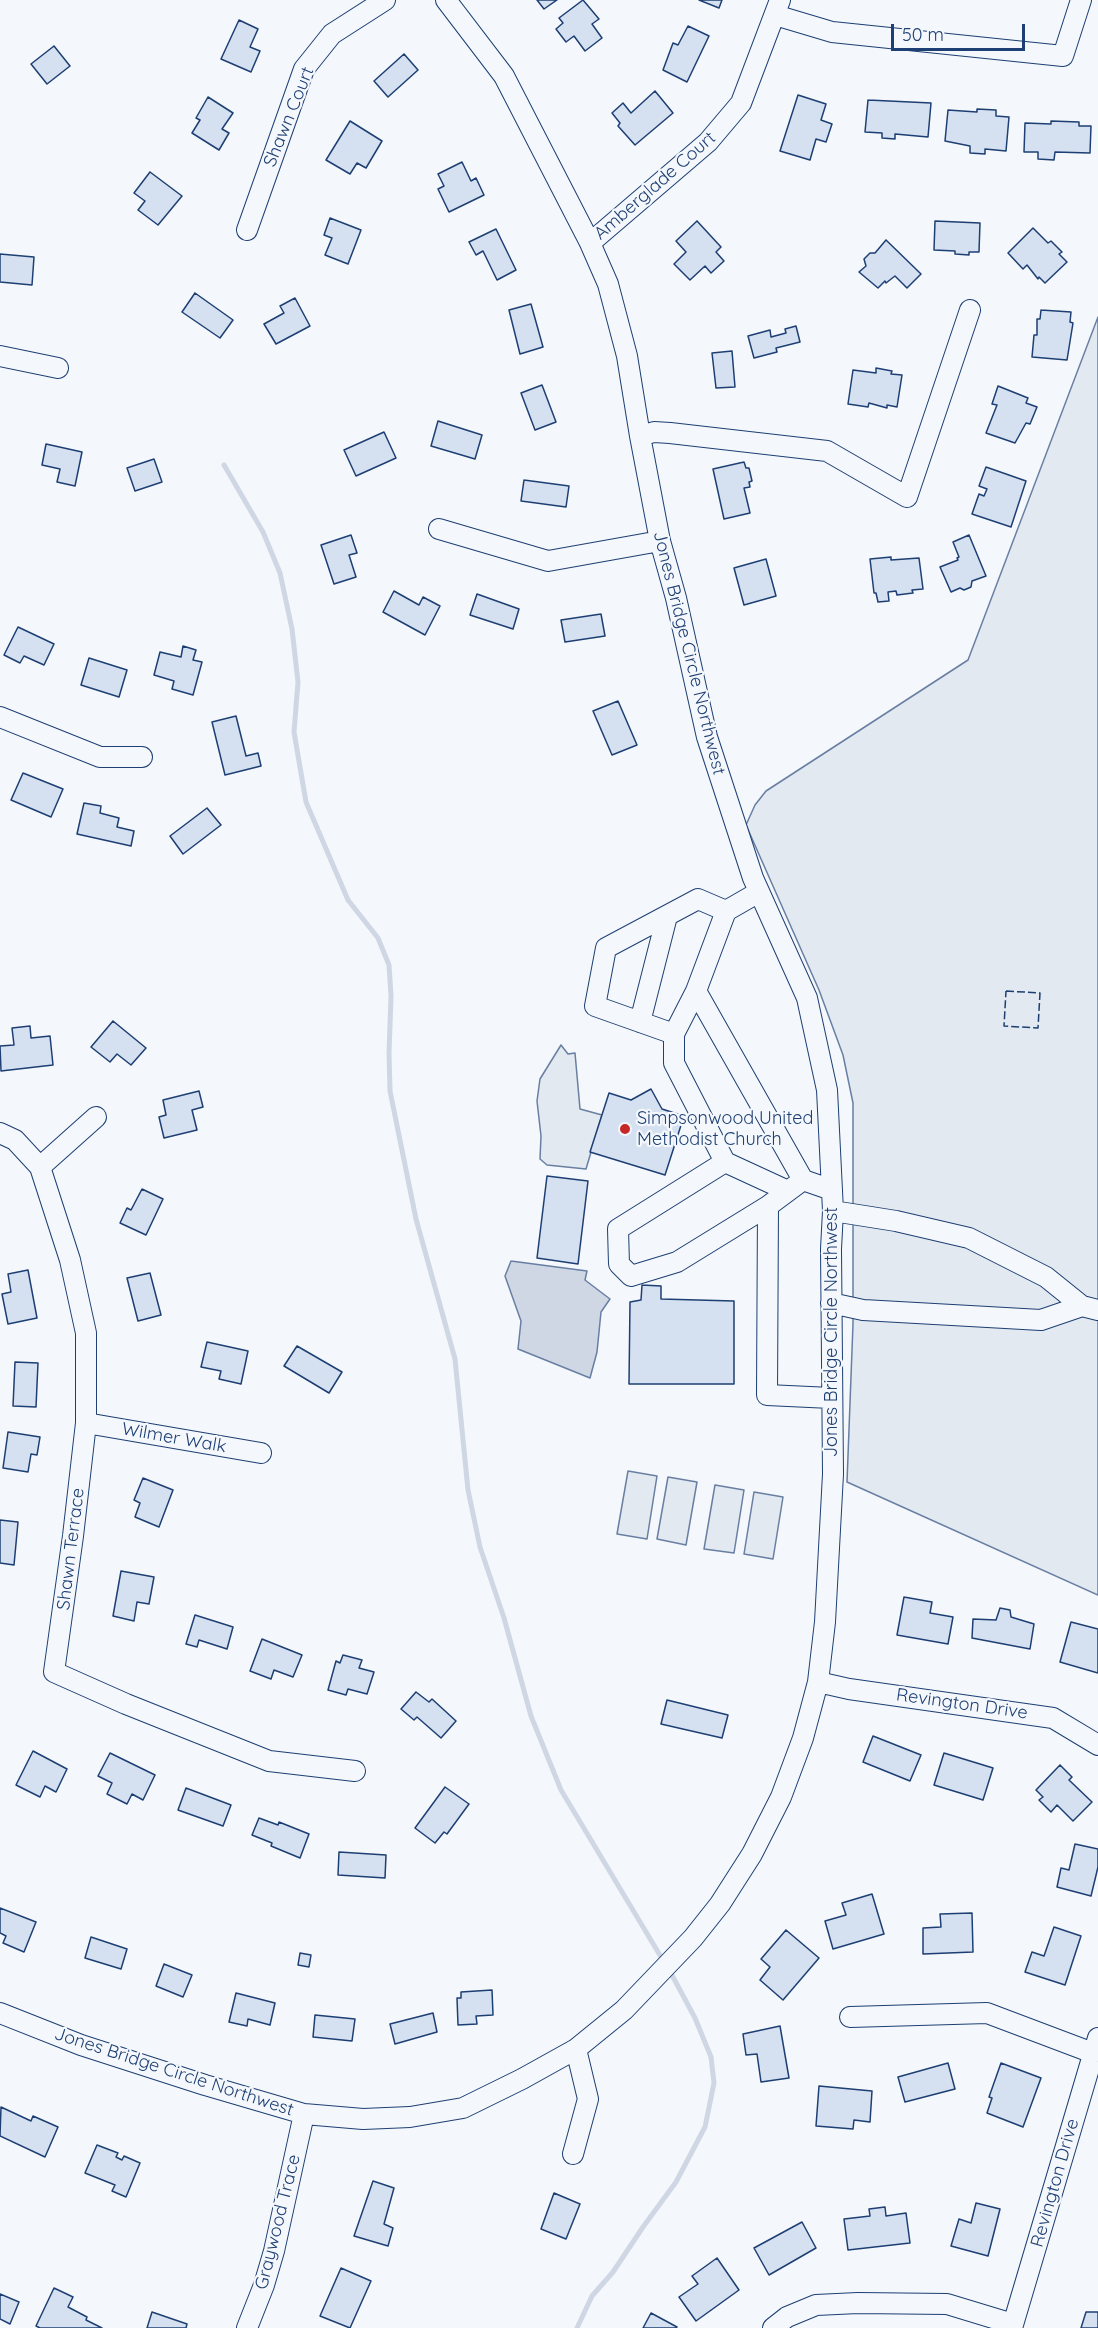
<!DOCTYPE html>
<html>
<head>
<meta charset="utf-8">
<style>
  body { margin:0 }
  #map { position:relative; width:1098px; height:2328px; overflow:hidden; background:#f4f7fb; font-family:Quicksand,sans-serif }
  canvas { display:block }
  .scale { position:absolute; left:891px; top:24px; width:134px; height:27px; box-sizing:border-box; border:3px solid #1d3f73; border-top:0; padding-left:8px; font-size:18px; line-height:21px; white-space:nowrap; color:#1d3f73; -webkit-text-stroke:4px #f4f7fb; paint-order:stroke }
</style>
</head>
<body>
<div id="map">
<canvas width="1098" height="2328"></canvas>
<div class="scale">50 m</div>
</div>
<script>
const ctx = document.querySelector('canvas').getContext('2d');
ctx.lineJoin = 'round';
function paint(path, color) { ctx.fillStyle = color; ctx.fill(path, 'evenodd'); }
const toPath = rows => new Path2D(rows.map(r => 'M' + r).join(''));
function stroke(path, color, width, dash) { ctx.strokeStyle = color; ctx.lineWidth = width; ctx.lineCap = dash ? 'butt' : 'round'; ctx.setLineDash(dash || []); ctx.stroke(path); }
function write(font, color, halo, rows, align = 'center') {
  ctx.font = font + ' Quicksand,sans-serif'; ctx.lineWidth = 4.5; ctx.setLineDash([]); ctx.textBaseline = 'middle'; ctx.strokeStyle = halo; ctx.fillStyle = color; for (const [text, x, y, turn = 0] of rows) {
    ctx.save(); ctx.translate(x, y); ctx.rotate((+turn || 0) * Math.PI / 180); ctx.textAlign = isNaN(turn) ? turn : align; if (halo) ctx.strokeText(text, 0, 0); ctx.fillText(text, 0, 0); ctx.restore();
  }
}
const green = toPath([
  [1098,317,1098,1595,847,1482,853,1324,853,1103,843,1055,819,990,746,825,755,805,766,791,968,660,1098,317],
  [561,1045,568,1054,575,1053,580,1109,602,1115,586,1169,547,1165,540,1159,541,1136,537,1101,540,1079,561,1045],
  [628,1471,657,1476,647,1539,617,1534,628,1471],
  [668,1477,697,1482,686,1545,657,1539,668,1477],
  [715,1485,744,1490,734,1553,704,1549,715,1485],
  [754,1492,783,1497,773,1559,744,1554,754,1492]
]);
paint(green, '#e3e9f0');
stroke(green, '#687fa3', 1.5);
const water = toPath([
  [511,1261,587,1271,585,1280,610,1299,601,1312,597,1352,590,1378,518,1349,521,1321,505,1276,511,1261]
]);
paint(water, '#cfd7e4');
stroke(water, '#687fa3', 1.5);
stroke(toPath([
  [224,465,263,532,280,573,292,629,298,682,294,732,306,802,348,900,378,938,389,965,391,996,389,1053,390,1091,416,1219,455,1359,468,1490,480,1547,504,1618,531,1716,561,1790,673,1977,695,2018,711,2057,714,2083,705,2127,676,2182,643,2227,613,2272,592,2296,577,2328]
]), '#cfd7e4', 5);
const building = toPath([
  [537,0,557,0,544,9,537,0],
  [583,0,599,19,592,24,602,38,585,51,574,36,566,42,556,29,563,23,559,18,583,0],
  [699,0,722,0,719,8,699,0],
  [239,20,258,29,250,47,260,51,251,72,221,59,239,20],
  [688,26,709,36,687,82,663,70,673,43,678,45,688,26],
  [54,46,70,66,47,84,31,64,54,46],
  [404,54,418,70,388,97,374,81,404,54],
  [655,91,673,113,635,145,618,126,620,123,612,113,623,103,631,113,655,91],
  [798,95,826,104,821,120,832,124,826,142,816,139,810,160,780,151,798,95],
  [208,97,233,113,222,129,229,133,219,150,192,133,200,120,196,118,208,97],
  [868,100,931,103,928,137,895,134,895,139,882,138,882,133,865,132,868,100],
  [977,109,996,110,996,116,1009,117,1006,151,985,149,985,154,970,153,970,146,945,141,948,110,977,112,977,109],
  [350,121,382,141,366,168,357,163,350,174,326,160,350,121],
  [1051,121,1079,122,1079,126,1091,126,1090,153,1055,152,1054,160,1038,159,1038,152,1024,152,1025,123,1051,124,1051,121],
  [462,162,471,181,476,178,484,195,449,212,438,189,444,186,438,174,462,162],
  [150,172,182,196,158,225,138,210,145,201,134,193,150,172],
  [330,218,361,230,348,264,325,255,332,238,324,235,330,218],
  [697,221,721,247,716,252,724,261,711,273,705,266,690,280,674,264,686,252,676,241,697,221],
  [935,221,980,223,979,252,969,252,969,255,955,254,955,251,934,250,935,221],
  [1033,228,1048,243,1051,241,1062,252,1059,254,1067,262,1045,283,1039,277,1038,279,1027,265,1023,269,1008,253,1033,228],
  [496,229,516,270,497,280,483,251,476,255,469,242,496,229],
  [886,240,921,274,907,288,895,276,886,283,885,281,878,288,859,272,866,266,864,259,870,253,875,253,886,240],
  [0,254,34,257,32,285,0,282,0,254],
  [195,293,233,320,220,338,182,312,195,293],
  [295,298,310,326,276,344,264,324,284,313,280,306,295,298],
  [531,304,543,347,520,354,509,310,531,304],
  [1041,310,1071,312,1070,322,1073,323,1067,360,1032,357,1034,335,1037,335,1037,319,1040,319,1041,310],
  [796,326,800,342,776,348,777,352,754,358,748,336,770,330,771,337,786,333,785,329,796,326],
  [732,351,735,387,716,388,712,353,732,351],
  [876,368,892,371,891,374,902,375,897,407,887,405,887,408,869,403,868,407,848,404,853,370,876,373,876,368],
  [542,385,556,422,535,430,521,393,542,385],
  [998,386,1028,398,1026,403,1037,407,1030,424,1026,423,1015,443,986,433,997,405,992,404,998,386],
  [438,421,482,435,475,459,431,446,438,421],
  [384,432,396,458,356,476,344,450,384,432],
  [46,444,82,452,75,486,57,482,60,469,42,465,46,444],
  [154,459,162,482,135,491,127,468,154,459],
  [744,462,746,468,749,468,752,481,749,482,750,487,744,488,750,513,724,519,713,469,744,462],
  [986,467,1026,481,1011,527,972,514,979,494,984,496,987,489,979,486,986,467],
  [524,480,569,486,566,507,521,501,524,480],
  [351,535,357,553,349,555,356,577,334,584,321,545,351,535],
  [969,535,986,576,972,581,971,587,964,590,960,588,951,592,940,567,958,560,957,558,959,557,953,542,969,535],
  [891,557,891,560,919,558,923,589,912,590,913,593,897,595,896,591,888,592,889,601,878,602,876,593,874,593,870,559,891,557],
  [766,559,776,596,744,605,734,568,766,559],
  [394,591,419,605,423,597,440,606,425,635,383,612,394,591],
  [477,594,519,609,513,629,470,615,477,594],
  [601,614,605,636,565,642,561,620,601,614],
  [18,627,54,644,44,665,24,656,20,663,4,655,18,627],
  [183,646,196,650,193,660,202,662,193,695,172,689,174,681,154,675,160,652,181,657,183,646],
  [89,658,127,670,119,697,81,685,89,658],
  [618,701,637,745,612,755,593,711,618,701],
  [236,716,246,756,258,753,261,766,225,775,212,722,236,716],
  [23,773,63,789,51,817,11,800,23,773],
  [84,803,101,806,100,813,119,818,117,827,134,831,131,846,77,834,84,803],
  [207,808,221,825,183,854,170,836,207,808],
  [113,1021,146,1048,131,1065,117,1054,110,1062,91,1047,113,1021],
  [30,1026,31,1038,50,1036,53,1065,1,1071,0,1046,14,1045,12,1028,30,1026],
  [651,1089,662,1109,684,1116,665,1175,590,1152,609,1093,631,1100,651,1089],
  [199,1091,203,1107,192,1110,197,1130,164,1138,159,1117,166,1115,163,1100,199,1091],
  [547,1176,588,1181,578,1264,537,1258,547,1176],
  [142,1189,163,1199,146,1235,120,1223,127,1208,131,1210,142,1189],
  [28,1270,37,1318,8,1324,2,1294,11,1292,8,1274,28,1270],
  [150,1273,161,1315,138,1321,127,1278,150,1273],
  [642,1285,661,1286,661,1299,734,1301,734,1384,629,1384,630,1302,641,1300,642,1285],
  [207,1342,248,1351,241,1384,219,1379,221,1371,201,1367,207,1342],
  [297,1346,342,1372,329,1393,284,1366,297,1346],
  [15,1362,38,1363,36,1407,13,1406,15,1362],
  [8,1432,40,1437,37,1455,31,1454,28,1472,3,1468,8,1432],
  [143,1478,173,1490,159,1527,135,1517,140,1503,134,1500,143,1478],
  [0,1520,18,1522,14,1565,0,1563,0,1520],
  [121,1571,154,1577,149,1604,137,1602,134,1621,113,1616,121,1571],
  [904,1597,932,1602,930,1613,953,1617,948,1644,897,1635,904,1597],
  [1000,1608,1010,1610,1011,1617,1034,1624,1030,1649,972,1638,973,1619,996,1620,1000,1608],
  [195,1615,233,1627,227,1649,199,1640,197,1647,186,1644,195,1615],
  [1071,1622,1098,1629,1098,1673,1060,1662,1071,1622],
  [262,1639,302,1655,293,1677,274,1670,271,1679,250,1671,262,1639],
  [343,1655,362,1660,359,1668,374,1672,367,1694,348,1689,346,1695,328,1690,336,1661,340,1663,343,1655],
  [416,1692,429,1702,432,1699,456,1721,441,1738,417,1717,414,1720,401,1709,416,1692],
  [667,1700,728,1715,722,1738,661,1724,667,1700],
  [873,1736,921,1755,910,1781,863,1762,873,1736],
  [33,1751,67,1769,56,1792,45,1786,40,1797,16,1785,33,1751],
  [110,1753,155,1775,143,1800,132,1794,127,1804,107,1794,112,1783,98,1776,110,1753],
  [944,1753,993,1768,983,1800,934,1785,944,1753],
  [1060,1765,1072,1777,1069,1780,1092,1802,1073,1821,1057,1805,1051,1812,1039,1800,1043,1797,1036,1790,1060,1765],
  [445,1787,469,1804,447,1834,444,1832,435,1843,415,1828,445,1787],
  [186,1788,231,1805,223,1826,178,1810,186,1788],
  [259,1818,278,1825,279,1822,309,1834,300,1858,271,1846,272,1843,252,1835,259,1818],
  [1075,1844,1098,1849,1098,1867,1091,1896,1057,1887,1061,1868,1069,1870,1075,1844],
  [339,1852,386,1855,385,1878,338,1875,339,1852],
  [872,1894,884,1934,833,1949,825,1921,846,1915,842,1903,872,1894],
  [0,1908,36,1922,24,1952,3,1943,6,1936,0,1933,0,1908],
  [972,1913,973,1952,923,1954,923,1928,941,1927,940,1914,972,1913],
  [1054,1927,1081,1936,1065,1985,1025,1972,1032,1952,1044,1956,1054,1927],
  [786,1930,819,1958,783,2000,760,1980,770,1967,761,1959,786,1930],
  [91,1937,127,1949,121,1969,85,1958,91,1937],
  [300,1953,311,1955,309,1967,298,1965,300,1953],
  [164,1964,192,1975,183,1997,156,1986,164,1964],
  [492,1990,493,2015,476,2016,477,2024,458,2025,457,1998,461,1998,461,1992,492,1990],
  [236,1993,275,2003,270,2025,248,2019,247,2026,229,2022,236,1993],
  [433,2013,437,2032,395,2044,390,2024,433,2013],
  [315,2015,355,2019,352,2041,313,2037,315,2015],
  [780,2026,789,2078,761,2082,757,2054,746,2055,743,2034,780,2026],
  [948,2063,955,2089,905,2102,898,2077,948,2063],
  [1001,2063,1041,2078,1023,2127,987,2113,992,2098,989,2097,1001,2063],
  [819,2086,872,2091,870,2122,854,2120,853,2129,816,2126,819,2086],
  [1,2107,31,2121,33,2116,58,2127,45,2157,0,2136,1,2107],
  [97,2145,118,2153,116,2157,122,2160,124,2156,140,2163,126,2197,112,2191,115,2185,85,2173,97,2145],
  [373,2181,394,2188,384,2224,393,2228,388,2246,354,2236,373,2181],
  [554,2193,580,2204,566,2239,541,2229,554,2193],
  [976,2203,1000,2209,988,2256,951,2246,959,2219,971,2223,976,2203],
  [885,2207,886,2216,906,2213,910,2243,848,2250,844,2219,870,2216,869,2209,885,2207],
  [802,2222,816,2248,769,2275,754,2248,802,2222],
  [717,2258,739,2290,696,2321,679,2297,698,2284,692,2276,717,2258],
  [341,2268,371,2281,350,2328,320,2316,341,2268],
  [54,2288,73,2297,68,2307,87,2317,86,2320,102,2328,40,2328,36,2326,54,2288],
  [0,2294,19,2302,10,2324,0,2319,0,2294],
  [152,2312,187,2324,186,2328,147,2328,152,2312],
  [1086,2312,1098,2312,1098,2328,1081,2328,1086,2312],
  [651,2313,677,2327,676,2328,643,2328,651,2313]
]);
paint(building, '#d5e0f0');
stroke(building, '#1d3f73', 1.5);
const minor = toPath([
  [775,15,832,32,1063,56,1081,0],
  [247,230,304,69,332,34,385,0],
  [590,243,708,142,741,103,780,0],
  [0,356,58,368],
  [640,436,654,432,670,433,827,451,907,497,970,310],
  [439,529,548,561,660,541],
  [0,717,100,757,142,757],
  [759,892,726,911,696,991,803,1180,832,1190],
  [696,991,674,1034,595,1006,606,948,698,899,726,911],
  [640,1022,667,916],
  [674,1034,674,1063,725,1162,788,1191],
  [0,1133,15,1140,40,1167,70,1260,86,1333,86,1423,73,1536,54,1672,126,1704,269,1761,355,1771],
  [725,1162,618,1229,619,1264,631,1276,677,1262,768,1206],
  [40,1167,96,1117],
  [803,1180,768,1206,767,1395,831,1398],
  [833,1211,896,1221,969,1238,1046,1277,1082,1306,1098,1310],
  [831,1303,863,1310,1041,1320,1082,1306],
  [86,1423,261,1453],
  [818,1682,849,1689,1053,1718,1098,1745],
  [0,2013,81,2045,205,2085,304,2114,363,2119,410,2117,463,2108,522,2079,576,2049,624,2010,693,1938,720,1904,752,1854,781,1797,803,1738,818,1682,825,1622,833,1474,831,1249,833,1211,827,1090,807,998,753,878,707,737,676,598,660,541,640,436,627,356,608,284,590,243,504,76,446,0],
  [850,2017,987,2013,1093,2053],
  [573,2154,588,2099,576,2049],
  [247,2328,264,2285,274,2251,304,2114],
  [773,2328,787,2317,816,2305,858,2303,947,2304,1013,2324],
  [1012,2328,1098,2038]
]);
stroke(minor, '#1d3f73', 22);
stroke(minor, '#f4f7fb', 20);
stroke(toPath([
  [1006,991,1040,993,1038,1028,1004,1026,1006,991]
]), '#1d3f73', 1.5, [8, 3]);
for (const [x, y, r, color] of [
  [625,1129,6,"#c62828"]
]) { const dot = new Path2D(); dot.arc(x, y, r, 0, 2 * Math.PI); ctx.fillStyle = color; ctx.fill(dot); stroke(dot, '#f4f7fb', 2); }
write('18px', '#1d3f73', '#f4f7fb', [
  ["Shawn Court",289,117,-68],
  ["Amberglade Court",655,186,-41],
  ["Jones Bridge Circle Northwest",689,653,76],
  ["Jones Bridge Circle Northwest",832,1332,-90],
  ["Wilmer Walk",174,1438,10],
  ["Shawn Terrace",71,1549,-83],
  ["Revington Drive",962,1704,8],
  ["Jones Bridge Circle Northwest",174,2072,18],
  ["Revington Drive",1055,2183,-74],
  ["Graywood Trace",278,2222,-76]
]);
write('18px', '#1d3f73', '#f4f7fb', [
  ["Simpsonwood United",637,1119],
  ["Methodist Church",637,1140]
], 'left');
</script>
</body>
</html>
